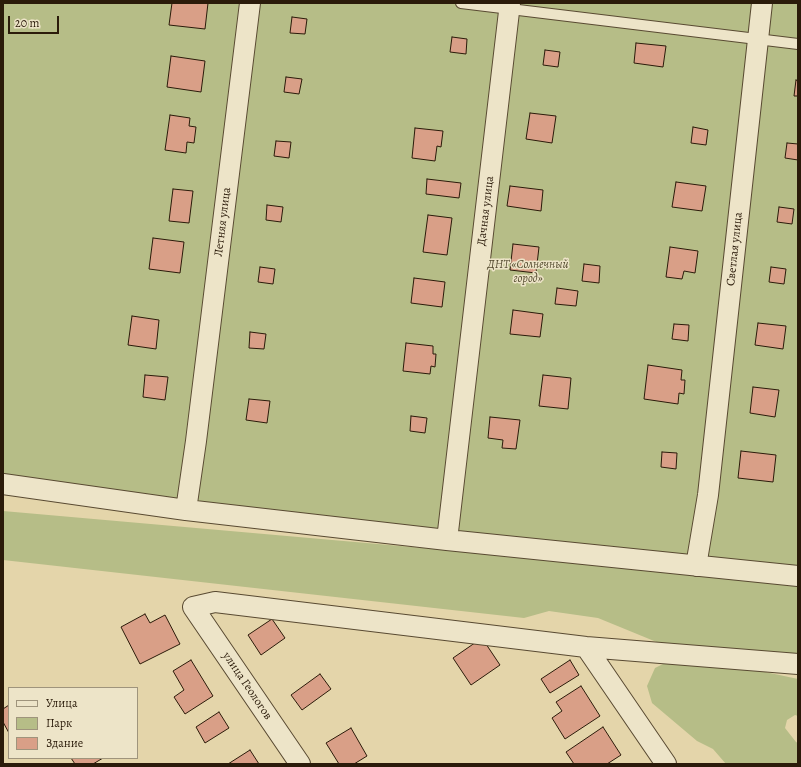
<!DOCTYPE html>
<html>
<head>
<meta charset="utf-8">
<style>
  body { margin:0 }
  #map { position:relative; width:801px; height:767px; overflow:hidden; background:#e4d5aa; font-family:Alegreya,serif }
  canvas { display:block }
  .frame { position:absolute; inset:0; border:4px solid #2b1b0a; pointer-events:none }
  .legend { position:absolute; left:8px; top:687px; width:130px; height:72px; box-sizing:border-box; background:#ede4c8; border:1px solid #9f947c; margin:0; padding:5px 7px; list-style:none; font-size:12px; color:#2b1b0a }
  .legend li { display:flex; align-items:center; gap:8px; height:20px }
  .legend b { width:20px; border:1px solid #9f947c }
  .scale { position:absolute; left:8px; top:16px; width:51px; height:18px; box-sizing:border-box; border:2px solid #2b1b0a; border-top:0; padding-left:5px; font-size:12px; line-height:14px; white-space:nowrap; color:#2b1b0a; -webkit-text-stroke:3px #ede4c8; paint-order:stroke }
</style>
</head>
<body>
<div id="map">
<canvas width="801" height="767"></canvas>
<div class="frame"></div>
<ul class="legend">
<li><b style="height:5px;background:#ede4c8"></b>Улица</li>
<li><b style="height:11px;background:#b6bd87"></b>Парк</li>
<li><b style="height:11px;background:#d99f87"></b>Здание</li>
</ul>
<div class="scale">20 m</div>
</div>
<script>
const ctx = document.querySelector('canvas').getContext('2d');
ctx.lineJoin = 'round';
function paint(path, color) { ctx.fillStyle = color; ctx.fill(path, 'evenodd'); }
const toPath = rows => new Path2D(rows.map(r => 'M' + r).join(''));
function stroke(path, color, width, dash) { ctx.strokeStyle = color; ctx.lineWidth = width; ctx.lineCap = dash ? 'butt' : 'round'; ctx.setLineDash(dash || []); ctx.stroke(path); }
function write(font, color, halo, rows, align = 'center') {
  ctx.font = font + ' Alegreya,serif'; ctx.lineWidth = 3; ctx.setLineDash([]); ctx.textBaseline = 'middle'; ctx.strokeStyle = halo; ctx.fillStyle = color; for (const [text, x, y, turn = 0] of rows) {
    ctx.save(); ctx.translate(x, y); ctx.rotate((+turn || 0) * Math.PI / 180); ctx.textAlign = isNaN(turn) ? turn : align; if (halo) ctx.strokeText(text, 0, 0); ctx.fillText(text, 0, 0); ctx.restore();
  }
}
paint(toPath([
  [3,3,798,3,798,571,3,485],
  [3,511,798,581,798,655,659,643,598,618,549,611,524,618,3,560],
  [663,664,728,664,798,679,798,716,795,715,787,720,785,728,796,742,798,743,798,764,726,764,713,749,697,741,652,703,647,686,655,668]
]), '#b6bd87');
const building = toPath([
  [172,3,208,3,205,29,169,25,172,3],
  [292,17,307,19,305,34,290,33,292,17],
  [452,37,467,39,466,54,450,52,452,37],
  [636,43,666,46,663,67,634,63,636,43],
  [545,50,560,52,558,67,543,65,545,50],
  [171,56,205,61,201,92,167,87,171,56],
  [286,77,302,79,299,94,284,92,286,77],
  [796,80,798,81,798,96,794,96,796,80],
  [530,113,556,116,552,143,526,139,530,113],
  [170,115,190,118,189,126,196,127,194,143,187,142,186,153,165,150,170,115],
  [693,127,708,130,706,145,691,143,693,127],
  [415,128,443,131,441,147,437,146,435,161,412,158,415,128],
  [276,141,291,142,289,158,274,156,276,141],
  [787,143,798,144,798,160,785,158,787,143],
  [427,179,461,183,459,198,426,194,427,179],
  [676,182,706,186,702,211,672,207,676,182],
  [510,186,543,190,541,211,507,206,510,186],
  [173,189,193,191,189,223,169,221,173,189],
  [267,205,283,207,281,222,266,220,267,205],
  [779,207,794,209,792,224,777,222,779,207],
  [428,215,452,218,447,255,423,252,428,215],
  [153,238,184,242,180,273,149,269,153,238],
  [513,244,539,247,536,273,510,270,513,244],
  [670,247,698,251,695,273,684,271,682,279,666,277,670,247],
  [584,264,600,266,599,283,582,281,584,264],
  [260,267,275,269,273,284,258,282,260,267],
  [771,267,786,269,784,284,769,282,771,267],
  [414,278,445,282,442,307,411,303,414,278],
  [557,288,578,291,576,306,555,304,557,288],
  [513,310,543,314,540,337,510,334,513,310],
  [132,316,159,320,156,349,128,345,132,316],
  [758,323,786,326,783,349,755,345,758,323],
  [674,324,689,325,688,341,672,339,674,324],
  [250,332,266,334,264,349,249,348,250,332],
  [406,343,433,346,433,354,436,354,435,367,431,366,430,374,403,371,406,343],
  [648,365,682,370,681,380,685,380,684,394,679,393,678,404,644,399,648,365],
  [145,375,168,377,165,400,143,397,145,375],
  [543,375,571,378,568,409,539,406,543,375],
  [753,387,779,390,775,417,750,413,753,387],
  [249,399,270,401,267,423,246,420,249,399],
  [411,416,427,418,425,433,410,431,411,416],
  [490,417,520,420,516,449,502,448,503,440,488,438,490,417],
  [741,451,776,455,773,482,738,478,741,451],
  [662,452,677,453,676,469,661,467,662,452],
  [145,614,150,623,165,615,180,644,140,664,121,627,145,614],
  [272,619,285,638,261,655,248,635,272,619],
  [482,638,500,665,471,685,453,658,482,638],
  [191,660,213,696,185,714,174,697,184,690,173,671,191,660],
  [570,660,579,675,550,693,541,679,570,660],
  [320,674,331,689,302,710,291,695,320,674],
  [581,686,600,716,565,739,552,718,562,711,556,702,581,686],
  [9,705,9,733,3,722,3,709,9,705],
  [219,712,229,728,205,743,196,727,219,712],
  [603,727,621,755,607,764,574,764,566,752,603,727],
  [351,728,367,756,354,764,339,764,326,743,351,728],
  [250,750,259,764,228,764,250,750],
  [71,758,103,758,93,764,75,764,71,758]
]);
paint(building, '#d99f87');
stroke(building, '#2b1b0a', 1);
const lane = toPath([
  [461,3,798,44]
]);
const street = toPath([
  [3,484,186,510,447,540,798,576],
  [186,510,196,441,250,3],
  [447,540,510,3],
  [696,566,708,495,762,3],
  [586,647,666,764],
  [300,764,193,607,215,602,586,647,798,664]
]);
stroke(lane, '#594a32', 12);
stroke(street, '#594a32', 22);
stroke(lane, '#ede4c8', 10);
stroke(street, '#ede4c8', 20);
write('12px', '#2b1b0a', '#ede4c8', [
  ["Дачная улица",486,211,-83],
  ["Летняя улица",223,222,-83],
  ["Светлая улица",735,249,-84],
  ["улица Геологов",247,686,56]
]);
write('italic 12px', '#554c30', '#ede4c8', [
  ["ДНТ «Солнечный",528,265],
  ["город»",528,279]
]);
</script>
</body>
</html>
